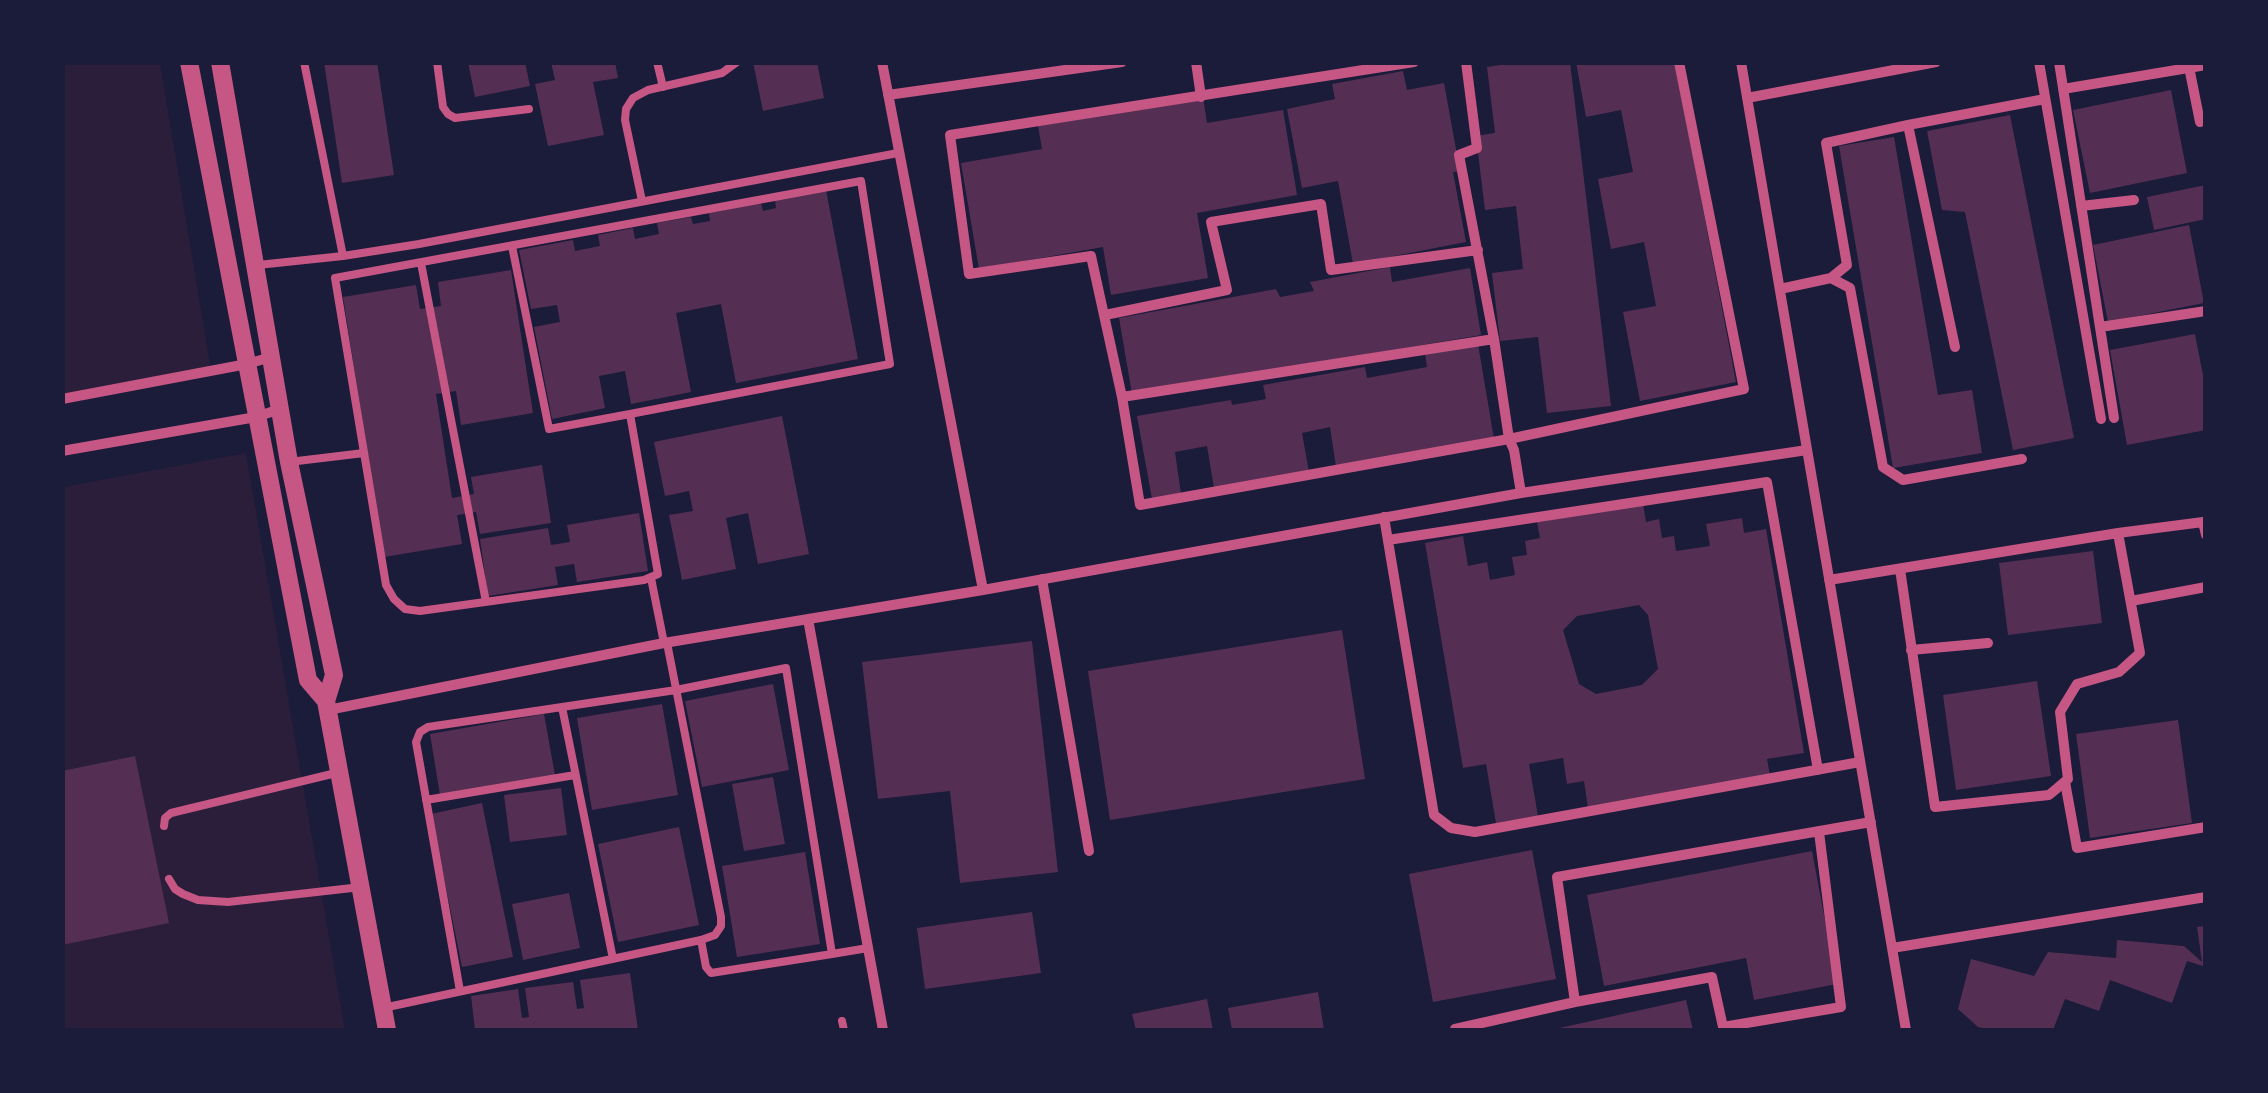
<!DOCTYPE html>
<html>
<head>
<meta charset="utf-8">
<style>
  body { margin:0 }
  #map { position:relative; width:2268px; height:1093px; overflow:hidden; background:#1b1b3a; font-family:"Times New Roman",serif }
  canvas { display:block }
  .frame { position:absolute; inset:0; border:65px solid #1b1b3a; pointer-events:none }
</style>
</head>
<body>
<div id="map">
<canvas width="2268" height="1093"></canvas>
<div class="frame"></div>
</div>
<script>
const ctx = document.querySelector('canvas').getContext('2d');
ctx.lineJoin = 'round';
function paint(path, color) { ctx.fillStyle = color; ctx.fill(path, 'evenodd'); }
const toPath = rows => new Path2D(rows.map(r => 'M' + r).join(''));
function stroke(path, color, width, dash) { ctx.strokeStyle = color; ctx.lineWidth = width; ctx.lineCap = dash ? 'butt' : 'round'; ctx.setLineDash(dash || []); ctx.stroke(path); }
paint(toPath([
  [63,63,160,63,212,376,63,403],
  [246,453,345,1030,63,1030,63,487]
]), '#2a1e3b');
paint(toPath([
  [324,62,377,62,394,175,342,183],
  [468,62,525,62,530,86,475,97],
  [551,62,615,62,618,78,593,82,604,135,548,146,535,84,555,80],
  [753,62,817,62,824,98,763,111],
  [1521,62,1570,62,1611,406,1547,413,1538,337,1500,341,1492,273,1523,269,1516,206,1485,210,1476,136,1495,133,1487,67],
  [1576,62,1675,62,1736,382,1640,401,1623,312,1656,306,1644,242,1611,249,1598,179,1633,172,1621,110,1586,117],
  [1403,71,1407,90,1444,83,1460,171,1453,172,1466,242,1353,264,1338,181,1302,188,1287,109,1335,99,1332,84],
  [2171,90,2187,173,2090,193,2073,110],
  [1203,97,1207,123,1283,110,1297,195,1197,213,1208,278,1111,295,1103,247,979,269,961,163,1042,149,1038,126],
  [2010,115,2074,438,2013,450,1965,212,1942,210,1927,131],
  [1894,137,1938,395,1972,390,1982,453,1893,468,1839,146],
  [2206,185,2206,219,2154,230,2147,197],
  [826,190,858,359,736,383,721,304,676,313,691,392,631,404,625,371,599,376,605,408,552,419,534,327,560,322,557,305,531,309,519,250,573,240,575,251,600,246,598,235,633,228,635,239,659,234,657,223,691,217,693,224,710,221,709,213,761,203,763,211,776,208,775,200],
  [2189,225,2204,303,2108,322,2093,245],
  [1390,267,1392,282,1470,268,1481,335,1132,394,1119,318,1276,289,1280,297,1314,291,1310,282],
  [511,270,533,413,461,425,456,391,436,394,452,498,474,494,471,477,542,465,551,523,480,534,476,512,457,515,462,544,384,557,343,297,416,285,420,309,441,306,438,282],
  [2195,334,2206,391,2206,430,2127,445,2110,350],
  [1478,344,1494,439,1336,467,1330,427,1302,433,1309,472,1214,488,1207,446,1175,452,1181,494,1152,499,1137,416,1231,400,1232,405,1266,399,1263,385,1365,367,1367,378,1427,367,1425,354],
  [782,416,809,554,758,564,748,513,726,518,736,569,682,580,669,515,693,511,689,491,665,496,654,442],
  [1643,504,1646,522,1659,519,1662,538,1674,536,1676,551,1710,546,1706,524,1742,518,1744,533,1766,529,1804,753,1767,759,1770,775,1588,808,1584,781,1567,784,1563,758,1529,764,1538,816,1496,823,1486,764,1463,768,1425,543,1463,536,1468,566,1487,562,1490,580,1515,575,1512,557,1527,555,1525,541,1540,538,1537,522],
  [1639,605,1648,615,1658,669,1642,685,1596,694,1579,684,1563,630,1577,616],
  [639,513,648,571,577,582,574,564,555,567,558,585,488,596,480,539,548,528,551,545,570,542,567,525],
  [2093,551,2102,623,2008,635,1999,563],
  [1342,630,1365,779,1110,820,1088,671],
  [1032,641,1058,872,960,883,950,791,878,799,862,662],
  [2037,681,2051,776,1956,790,1943,695],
  [773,684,789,770,702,787,685,701],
  [662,704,678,795,592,810,577,718],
  [544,714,555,775,440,795,430,734],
  [2178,720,2192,823,2090,838,2076,734],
  [135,756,169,923,62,945,62,771],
  [773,777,785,844,744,851,732,784],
  [561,788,567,835,510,842,504,795],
  [482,803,513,957,462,967,431,814],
  [679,827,699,925,618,942,598,844],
  [1532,850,1556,979,1433,1002,1409,874],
  [1812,851,1837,984,1754,1000,1746,958,1604,986,1587,895],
  [805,852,820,944,737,957,722,866],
  [569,893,580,948,523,960,512,904],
  [1032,912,1041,973,925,989,917,928],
  [2206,926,2206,967,2187,961,2172,1003,2110,980,2099,1011,2065,999,2053,1030,1993,1030,1978,1027,1958,1009,1971,959,2034,976,2048,952,2116,958,2117,940,2184,946,2202,962,2197,927],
  [630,973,638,1030,475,1030,471,996,518,989,522,1018,529,1017,525,988,573,982,577,1009,584,1008,580,980],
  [1318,992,1324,1030,1232,1030,1228,1008],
  [1207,999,1213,1030,1136,1030,1132,1014],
  [1686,1000,1693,1030,1555,1030,1555,1029]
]), '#542f53');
stroke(toPath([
  [304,62,343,256],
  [437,62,443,107,448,114,455,118,529,109],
  [657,62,663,87],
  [642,201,625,120,626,109,633,98,648,90,722,73,737,62],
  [512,246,549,429,630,414,890,364,861,181,335,278,386,585,394,599,405,609,420,611,644,580,658,574,630,414],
  [421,263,486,602],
  [258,265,343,256,419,244,898,153],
  [289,462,364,453],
  [651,578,664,643],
  [562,707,613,959],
  [426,800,575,775],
  [164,826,165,818,171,813,336,773],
  [169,879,175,889,183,894,198,900,228,902,361,887],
  [701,940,706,967,711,973,832,954],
  [460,991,416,742,420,732,428,727,676,690,786,668,832,954,868,948],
  [383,1008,701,940,715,935,721,926,721,917,667,643],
  [842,1021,844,1030]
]), '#c65784', 8);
stroke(toPath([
  [882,62,983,590],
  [1196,62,1201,97],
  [1414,62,950,135,969,274,1091,256,1122,397,1140,505,1509,439,1744,389,1679,62],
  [1466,62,1477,148,1459,155,1494,339,1509,439,1514,450,1521,493],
  [1741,62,1906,1030],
  [2039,62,2101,419],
  [2059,62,2114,418],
  [2189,67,2200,122],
  [2063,89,2206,65],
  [888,95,1122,62],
  [1747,98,1936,62],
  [1908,125,2045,99],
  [2081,206,2134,200],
  [1831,278,1850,288,1883,467,1903,480,2022,459],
  [1780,289,1831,278,1847,265,1826,143,1908,125,1955,347],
  [1105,315,1227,290,1211,222,1321,204,1331,270,1478,250],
  [2100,327,2206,311],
  [1122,397,1494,339],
  [62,399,247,364,271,357],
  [62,451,256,417,280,409],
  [1384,517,1434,815,1451,828,1475,832,1860,762],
  [2118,533,2203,522,2206,535],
  [1388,540,1767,482,1818,770],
  [1042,579,1089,851],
  [1829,580,2118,533,2140,653,2119,672,2077,684,2060,712,2068,779,2049,795,1935,807,1900,569],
  [2131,601,2206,587],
  [808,619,883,1030],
  [1911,650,1988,643],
  [328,710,664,643,983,590,1521,493,1807,450],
  [2065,782,2077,848,2206,827],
  [1819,832,1841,1007,1723,1027,1712,977,1575,1002,1557,877,1871,822],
  [1892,948,2206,897],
  [1455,1029,1575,1002]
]), '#c65784', 10);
stroke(toPath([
  [189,62,308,680,326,701],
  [220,62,289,462,334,675,326,701,387,1030]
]), '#c65784', 18);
</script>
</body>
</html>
